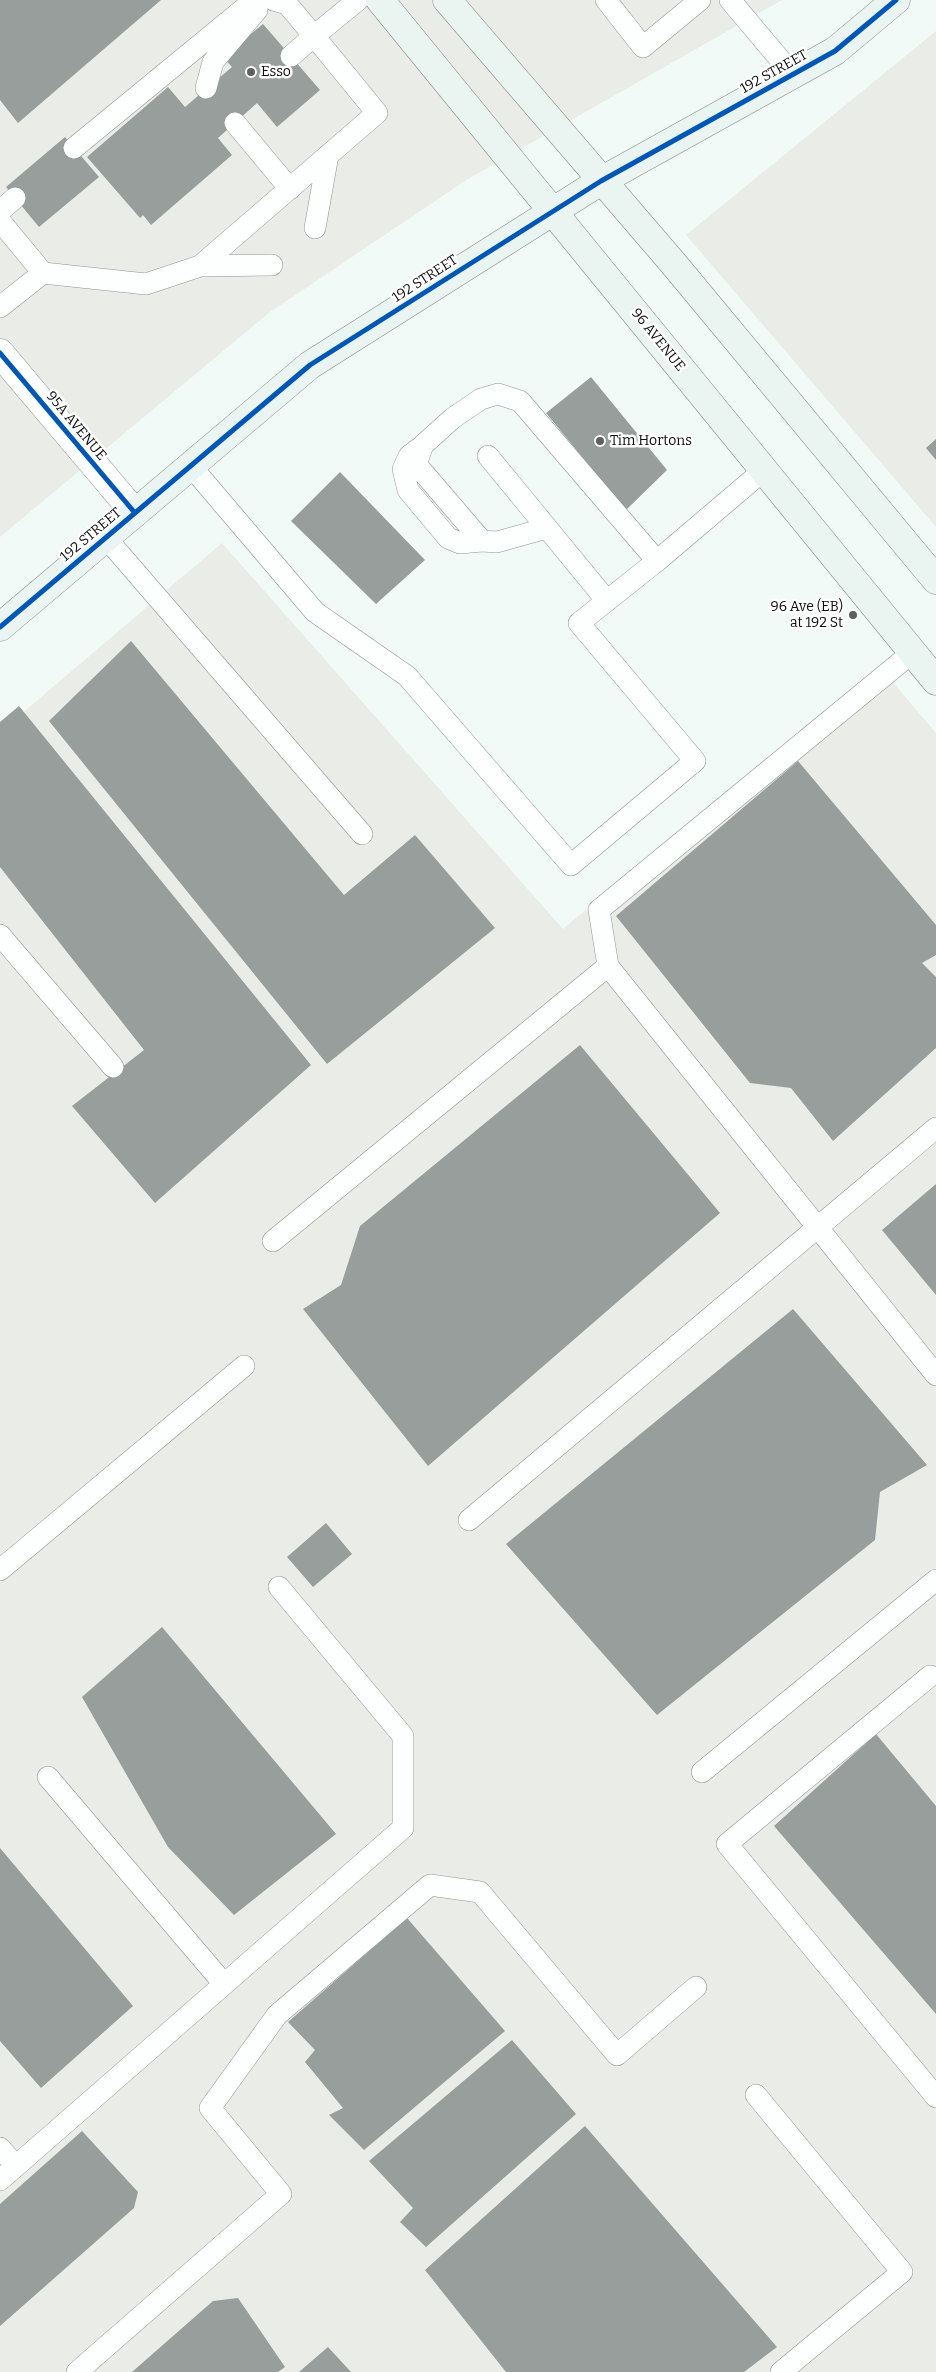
<!DOCTYPE html>
<html>
<head>
<meta charset="utf-8">
<style>
  body { margin:0 }
  canvas { display:block; background:#f2faf8 }
</style>
</head>
<body>
<canvas width="936" height="2372"></canvas>
<script>
const ctx = document.querySelector('canvas').getContext('2d');
ctx.lineJoin = 'round';
function paint(path, color) { ctx.fillStyle = color; ctx.fill(path, 'evenodd'); }
const toPath = rows => new Path2D(rows.map(r => 'M' + r).join(''));
function stroke(path, color, width, dash) { ctx.strokeStyle = color; ctx.lineWidth = width; ctx.lineCap = dash ? 'butt' : 'round'; ctx.setLineDash(dash || []); ctx.stroke(path); }
function write(font, color, halo, rows, align = 'center') {
  ctx.font = font + ' Bitter,serif'; ctx.lineWidth = 5; ctx.setLineDash([]); ctx.textBaseline = 'middle'; ctx.strokeStyle = halo; ctx.fillStyle = color; for (const [text, x, y, turn = 0] of rows) {
    ctx.save(); ctx.translate(x, y); ctx.rotate((+turn || 0) * Math.PI / 180); ctx.textAlign = isNaN(turn) ? turn : align; if (halo) ctx.strokeText(text, 0, 0); ctx.fillText(text, 0, 0); ctx.restore();
  }
}
paint(toPath([
  [0,0,782,0,468,179,270,312,0,537],
  [936,31,936,527,686,235],
  [222,543,563,929,879,666,936,733,936,2372,0,2372,0,732]
]), '#eaece8');
paint(toPath([
  [0,0,161,0,18,123,0,100],
  [263,24,320,90,277,127,257,103,218,138,232,155,151,225,143,215,140,218,87,157,168,87,185,107,232,67,223,57],
  [65,137,99,177,39,227,6,187],
  [591,377,667,470,626,510,546,413],
  [936,439,936,460,926,448],
  [340,472,425,560,376,604,291,521],
  [131,641,344,895,415,835,495,928,327,1064,49,721],
  [19,706,311,1065,155,1203,72,1106,144,1050,0,867,0,722],
  [798,761,936,925,936,955,922,963,936,977,936,1048,833,1141,791,1088,750,1083,616,916],
  [580,1045,720,1213,428,1466,303,1309,341,1285,360,1226],
  [936,1184,936,1295,882,1230],
  [793,1309,927,1465,880,1492,875,1540,657,1715,506,1544],
  [326,1523,352,1554,313,1587,287,1557],
  [162,1627,336,1834,234,1915,168,1847,82,1697],
  [876,1734,936,1806,936,2014,774,1826],
  [0,1848,133,2006,41,2088,0,2041],
  [407,1918,505,2031,364,2150,329,2115,343,2108,305,2062,315,2050,288,2022],
  [512,2040,576,2114,426,2247,400,2222,413,2208,369,2161],
  [585,2126,777,2347,744,2372,506,2372,425,2270],
  [82,2131,138,2192,134,2208,0,2326,0,2204],
  [238,2298,285,2367,278,2372,132,2372,213,2301],
  [328,2347,351,2372,299,2372]
]), '#989e9b');
const lane = toPath([
  [273,0,287,4,314,36,291,56],
  [606,0,643,47,700,0],
  [730,0,793,75],
  [206,88,213,62,257,10],
  [235,123,290,189],
  [74,148,252,2,259,0],
  [0,211,15,198],
  [0,221,43,273],
  [315,228,328,155],
  [200,266,272,265],
  [0,307,43,273,146,284,200,266,377,113,314,36,358,0],
  [418,449,409,456,403,469,408,490,448,538,460,543,482,541],
  [488,456,607,601],
  [190,465,315,612,407,676,571,865,695,761,579,623,657,561,764,470],
  [547,528,497,542,482,541,416,464,423,445,453,418,481,399,498,394,520,401,657,561],
  [106,538,362,834],
  [0,935,113,1067],
  [608,966,599,910,913,652],
  [273,1241,608,966,936,1375],
  [469,1520,936,1128],
  [0,1570,244,1366],
  [930,1676,727,1844,936,2097],
  [702,1772,936,1580],
  [48,1777,224,1984],
  [756,2095,902,2272,781,2372],
  [0,2148,16,2166],
  [0,2180,403,1828,403,1736,279,1587],
  [77,2372,281,2194,210,2108,277,2015,430,1885,480,1892,617,2055,696,1987]
]);
const street = toPath([
  [0,353,135,513]
]);
const secondary = toPath([
  [380,0,936,681],
  [447,0,673,263,936,580],
  [0,627,310,365,601,181,835,51,896,0]
]);
stroke(lane, '#909493', 22);
stroke(street, '#909493', 29);
stroke(secondary, '#878a89', 29);
stroke(lane, '#fdfefe', 21);
stroke(street, '#fdfefe', 28);
stroke(secondary, '#eaf4f1', 28);
stroke(toPath([
  [0,353,135,513],
  [0,627,310,365,601,181,835,51,896,0]
]), '#0057b8', 5);
for (const [x, y, r, color] of [
  [251,72,5,"#5d605f"],
  [600,441,5,"#5d605f"],
  [853,615,5,"#5d605f"]
]) { const dot = new Path2D(); dot.arc(x, y, r, 0, 2 * Math.PI); ctx.fillStyle = color; ctx.fill(dot); stroke(dot, '#fff', 2); }
write('14px', '#0d0d0d', '#fff', [
  ["Esso",261,72],
  ["Tim Hortons",610,441],
  ["96 Ave (EB)",843,607,"right"],
  ["at 192 St",843,623,"right"]
], 'left');
write('14px', '#0d0d0d', '#fff', [
  ["192 STREET",774,72,-29],
  ["192 STREET",425,279,-33],
  ["96 AVENUE",658,340,51],
  ["95A AVENUE",76,426,50],
  ["192 STREET",91,535,-40]
]);
</script>
</body>
</html>
